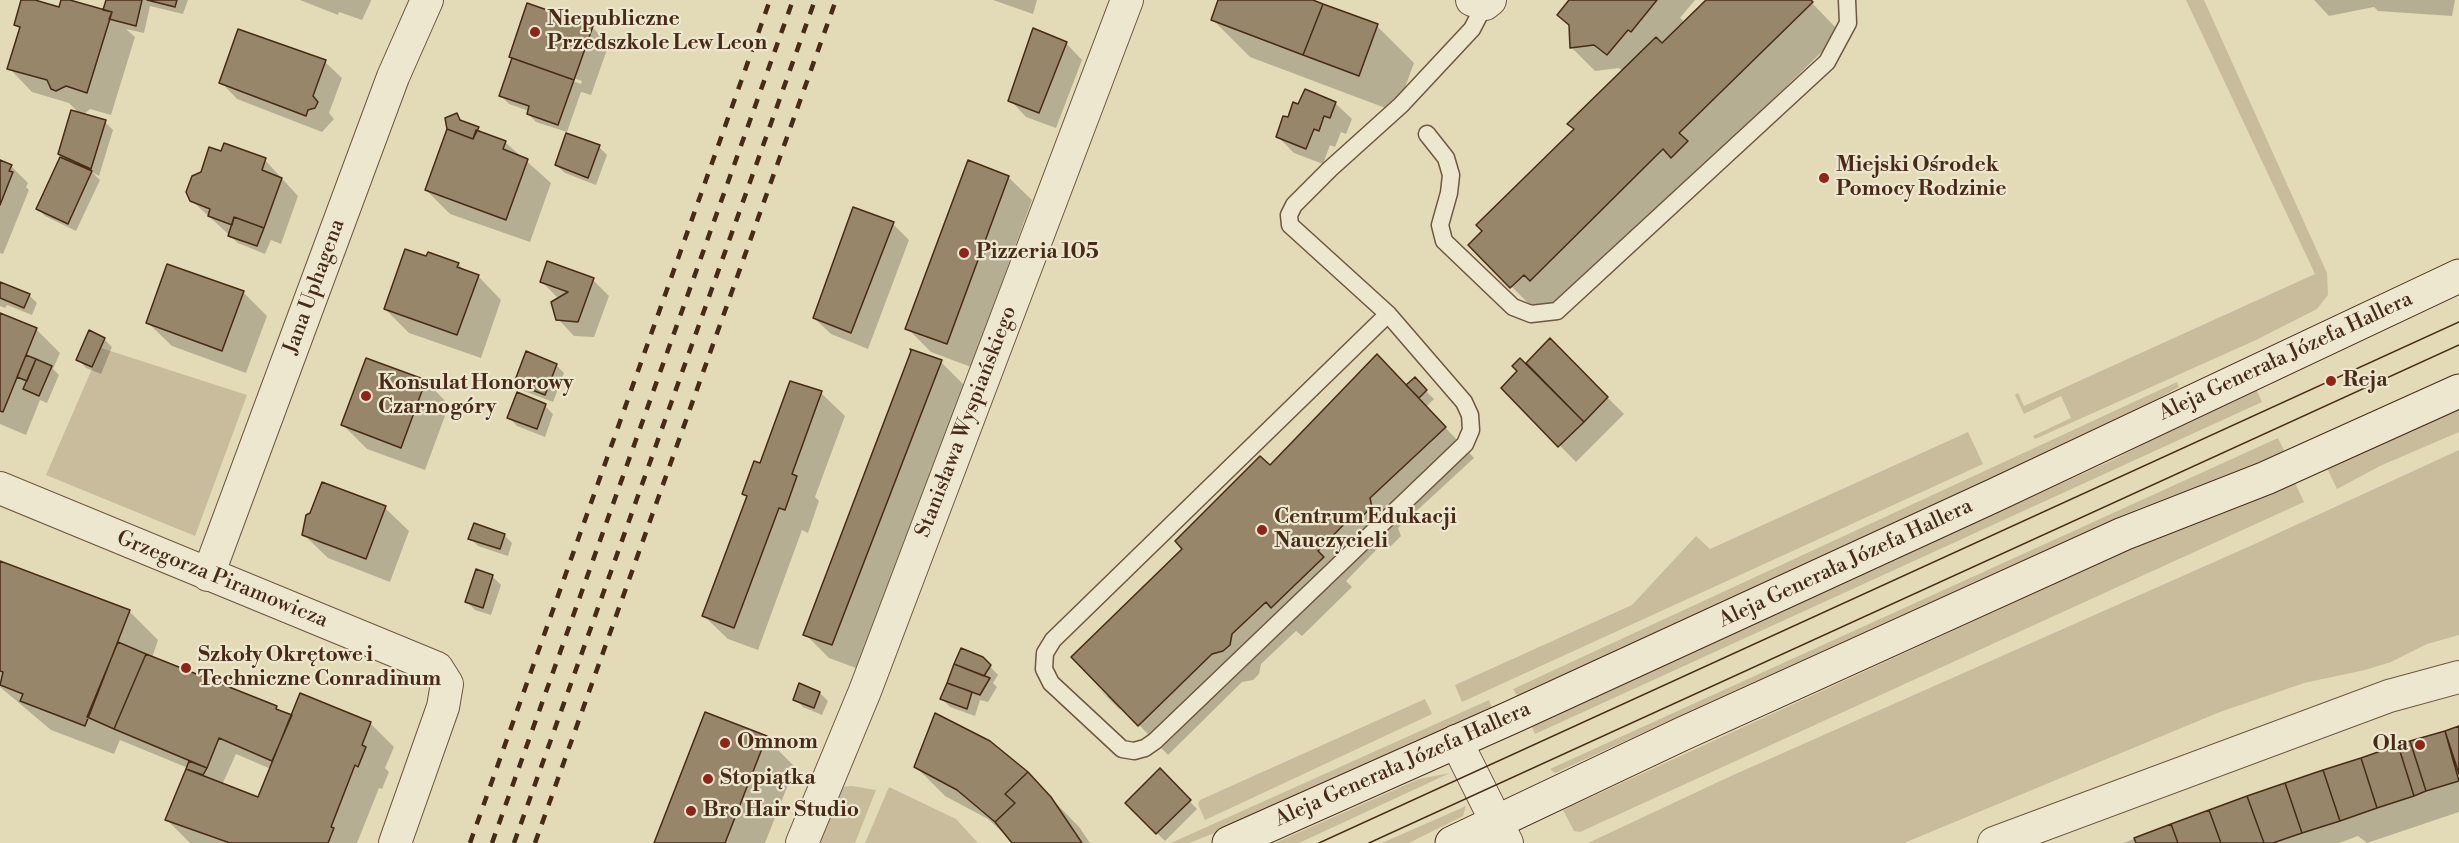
<!DOCTYPE html>
<html>
<head>
<meta charset="utf-8">
<style>
  body { margin:0 }
  canvas { display:block; background:#e3dab7 }
</style>
</head>
<body>
<canvas width="2459" height="843"></canvas>
<script>
const ctx = document.querySelector('canvas').getContext('2d');
ctx.lineJoin = 'round';
function paint(path, color) { ctx.fillStyle = color; ctx.fill(path, 'evenodd'); }
const toPath = rows => new Path2D(rows.map(r => 'M' + r).join(''));
function stroke(path, color, width, dash) { ctx.strokeStyle = color; ctx.lineWidth = width; ctx.lineCap = dash ? 'butt' : 'round'; ctx.setLineDash(dash || []); ctx.stroke(path); }
function write(font, color, halo, rows, align = 'center') {
  ctx.font = font + ' "Libre Bodoni",serif'; ctx.lineWidth = 4.5; ctx.setLineDash([]); ctx.textBaseline = 'middle'; ctx.strokeStyle = halo; ctx.fillStyle = color; for (const [text, x, y, turn = 0] of rows) {
    ctx.save(); ctx.translate(x, y); ctx.rotate((+turn || 0) * Math.PI / 180); ctx.textAlign = isNaN(turn) ? turn : align; if (halo) ctx.strokeText(text, 0, 0); ctx.fillText(text, 0, 0); ctx.restore();
  }
}
paint(toPath([
  [2186,0,2204,0,2327,273,2328,295,2317,309,2256,340,2035,439,2033,436,2071,418,2061,396,2024,414,2015,395,2018,393,2024,406,2315,274],
  [101,348,247,395,195,536,46,475],
  [2177,382,2179,387,2148,404,2013,470,1517,696,1513,689],
  [2255,386,2262,402,1535,734,1531,725,2113,460],
  [2459,409,2459,432,2380,466,2337,489,2327,468],
  [1968,432,1983,464,1462,702,1455,685,1632,605,1696,536,1710,549],
  [2278,438,2285,452,2125,514,1555,773,1550,769],
  [2459,450,2459,635,2427,644,2391,662,2365,670,2304,683,2220,712,1904,843,1588,843,1731,776,2248,547],
  [2295,483,2304,502,1580,832,1574,831,1563,810,2124,552,2240,507],
  [1425,699,1432,714,1205,820,1198,804,1200,800],
  [1489,700,1492,708,1225,829,1189,843,1171,843],
  [1450,773,1299,843,1275,843,1419,779],
  [852,786,876,790,855,843,820,843,840,787],
  [889,787,956,819,978,843,865,843],
  [1466,806,1463,816,1409,843,1382,843]
]), '#c8bc9c');
paint(toPath([
  [23,0,60,9,64,0,109,13,108,0,188,0,183,14,150,6,144,33,126,29,135,37,111,115,90,109,83,115,105,122,113,130,99,176,92,172,100,180,76,231,45,216,37,208,68,162,60,153,80,114,69,103,32,92,9,68,21,30,15,24],
  [300,0,371,0,371,1,362,20,339,12,338,15],
  [993,0,1037,0,1033,14],
  [1220,0,1308,0,1377,26,1414,63,1396,112,1250,57,1213,20],
  [1571,0,1695,0,1680,18,1683,20,1680,28,1708,0,1809,0,1841,33,1708,163,1541,316,1470,245,1575,130,1623,71,1619,68,1595,71,1572,48,1570,27,1559,15],
  [2314,0,2455,0,2452,16,2378,11,2374,7,2329,16],
  [528,5,592,27,609,44,591,95,581,92,567,132,536,122,528,114,529,111,509,104,501,96],
  [528,62,582,81,581,84,528,65],
  [1066,43,1082,60,1056,128,1026,117,1010,100],
  [325,62,342,78,329,113,334,119,322,132,237,99,221,82],
  [1335,103,1352,119,1346,134,1341,132,1335,147,1330,145,1323,164,1294,153,1278,137,1299,105],
  [456,115,465,124,478,128,484,135,505,142,551,183,530,242,450,214,426,190],
  [599,147,607,155,596,185,565,173,556,165],
  [265,160,298,196,281,244,271,240,265,254,238,243,191,200],
  [0,162,11,166,28,183,26,187,29,190,3,254,0,253],
  [1008,177,1032,200,971,367,931,352,907,328],
  [893,224,909,240,868,349,831,334,814,318],
  [458,264,466,272,478,276,501,300,481,358,409,333,385,309],
  [593,280,609,296,594,337,574,336,558,319,559,299,542,282],
  [0,283,29,295,37,303,32,315,7,305,5,308,0,306],
  [243,292,267,316,246,373,172,346,148,323],
  [0,314,36,329,60,353,53,369,59,375,47,403,40,400,26,435,0,424],
  [104,339,112,347,101,374,86,368,78,359],
  [1550,340,1624,414,1576,462,1503,388],
  [367,360,426,381,449,405,425,470,367,449,343,425],
  [940,361,964,385,856,668,829,658,805,634],
  [556,365,564,373,553,402,524,391,516,383],
  [1407,387,1423,388,1434,399,1426,407,1474,458,1398,528,1401,536,1389,548,1381,545,1346,581,1352,587,1302,636,1296,631,1261,664,1259,674,1253,680,1242,682,1168,755,1122,707,1119,709,1096,686,1107,696,1109,694,1270,468],
  [821,393,845,416,815,497,819,501,808,533,802,530,758,650,728,639,704,616,748,498,744,494,760,465],
  [545,406,553,414,545,437,517,426,509,418],
  [323,484,385,508,409,531,390,582,328,558,304,535],
  [504,535,512,543,508,556,478,546,470,538],
  [0,561,129,611,158,640,152,658,276,708,292,717,370,723,394,747,385,768,389,772,382,789,379,788,357,843,190,843,167,820,188,768,120,740,114,754,51,730,0,687],
  [236,754,271,769,258,799,222,785],
  [477,571,493,577,501,585,491,615,475,610,467,602],
  [982,658,998,675,993,683,997,687,988,702,980,700,975,716,950,707,942,699],
  [820,693,828,701,822,715,803,707,795,699],
  [2459,728,2459,812,2367,843,2358,836,2339,843,2123,843,2324,771],
  [766,738,795,767,765,843,656,843],
  [916,767,1044,791,1080,828,1090,843,1014,843,988,819,945,796],
  [1160,770,1197,809,1165,841,1127,803]
]), '#0003');
const building = toPath([
  [21,0,35,0,59,7,61,0,70,0,112,12,87,93,66,86,56,91,51,89,47,80,7,69,20,27,14,25,21,0],
  [106,0,142,0,136,26,109,19,112,12,103,10,106,0],
  [147,0,177,0,175,7,147,0],
  [1218,0,1313,0,1323,4,1303,55,1211,20,1218,0],
  [1569,0,1657,0,1631,32,1628,30,1607,55,1594,45,1570,48,1569,25,1557,15,1569,0],
  [1706,0,1811,0,1813,2,1679,133,1688,141,1671,158,1663,149,1530,281,1524,275,1510,288,1468,245,1482,231,1476,225,1574,129,1567,124,1656,37,1662,43,1706,0],
  [527,3,593,26,574,80,509,57,527,3],
  [1323,4,1378,24,1359,76,1303,55,1323,4],
  [1033,28,1067,42,1039,113,1008,101,1033,28],
  [238,29,326,60,313,96,318,102,315,108,308,110,306,116,219,83,238,29],
  [512,58,574,80,558,125,527,114,529,106,499,96,512,58],
  [1305,89,1336,102,1330,118,1324,116,1319,131,1314,129,1306,149,1276,137,1283,116,1288,117,1293,102,1298,104,1305,89],
  [71,110,106,120,91,169,58,154,71,110],
  [457,113,460,120,479,127,473,139,447,129,445,118,457,113],
  [447,129,473,139,476,130,506,141,503,149,528,159,506,220,425,190,447,129],
  [566,133,600,145,588,178,555,165,566,133],
  [224,143,266,158,262,170,282,178,264,228,234,217,232,225,208,216,210,209,190,201,186,192,192,176,201,172,209,147,221,151,224,143],
  [60,157,92,171,68,224,36,209,60,157],
  [0,160,12,165,9,171,13,172,0,205,0,160],
  [968,160,1009,176,947,344,905,329,968,160],
  [853,207,894,222,851,333,813,318,853,207],
  [234,217,264,228,257,246,228,236,234,217],
  [405,249,426,256,428,252,459,263,457,267,479,275,457,335,384,309,405,249],
  [547,261,594,278,578,322,556,320,551,302,568,292,540,282,547,261],
  [167,264,244,291,222,351,146,323,167,264],
  [0,282,30,294,24,308,0,298,0,282],
  [0,313,37,328,3,412,0,411,0,313],
  [89,330,105,338,92,367,76,360,89,330],
  [1550,338,1608,397,1584,422,1526,363,1550,338],
  [910,349,942,360,832,645,803,635,911,351,910,349],
  [526,351,557,364,545,395,514,383,526,351],
  [1377,354,1446,427,1370,498,1372,507,1359,519,1351,517,1318,551,1324,557,1271,608,1266,602,1232,634,1230,645,1223,651,1212,654,1138,726,1071,657,1182,549,1175,541,1260,456,1270,465,1377,354],
  [26,355,36,359,27,381,17,377,26,355],
  [366,358,426,380,401,448,341,425,366,358],
  [1520,358,1584,422,1558,447,1501,388,1517,371,1512,366,1520,358],
  [36,359,52,366,39,396,23,389,36,359],
  [1415,377,1427,390,1419,398,1406,385,1415,377],
  [790,381,822,391,792,474,797,476,785,510,779,508,734,628,702,616,747,496,742,494,754,461,760,463,790,381],
  [517,392,546,404,537,429,507,418,517,392],
  [322,482,386,506,366,559,302,535,306,515,310,513,322,482],
  [474,523,505,534,500,549,468,539,474,523],
  [0,561,130,610,85,726,20,701,23,694,0,685,3,672,0,671,0,561],
  [476,569,493,575,483,608,465,602,476,569],
  [118,642,146,654,114,729,87,717,118,642],
  [961,648,983,657,991,665,984,676,954,664,961,648],
  [146,654,277,706,276,709,292,715,272,761,219,738,207,768,114,729,146,654],
  [954,664,990,678,980,695,947,683,954,664],
  [799,683,820,692,814,708,793,700,799,683],
  [947,683,972,692,967,709,940,699,947,683],
  [300,693,371,722,362,745,366,747,358,767,355,765,331,827,334,828,328,843,230,843,165,820,186,769,258,797,300,693],
  [705,712,767,736,725,843,654,843,705,712],
  [935,713,990,741,1028,772,1005,794,1015,803,995,822,957,790,914,767,935,713],
  [2459,726,2459,774,2445,731,2459,726],
  [2445,731,2459,781,2426,791,2410,741,2445,731],
  [2410,741,2426,791,2414,796,2398,745,2410,741],
  [2398,745,2414,796,2377,808,2361,758,2398,745],
  [2361,758,2377,808,2340,821,2323,770,2361,758],
  [189,761,207,768,203,775,186,769,189,761],
  [1160,768,1191,800,1156,834,1125,803,1160,768],
  [2323,770,2340,821,2302,833,2285,783,2323,770],
  [1028,772,1051,797,1082,843,1012,843,995,822,1015,803,1005,794,1028,772],
  [2285,783,2302,833,2273,843,2264,843,2247,796,2285,783],
  [2247,796,2264,843,2221,843,2209,810,2247,796],
  [2209,810,2221,843,2178,843,2171,824,2209,810],
  [2171,824,2178,843,2136,843,2134,838,2171,824]
]);
paint(building, '#98866a');
stroke(building, '#472b17', 1.5);
const lane = toPath([
  [1427,134,1446,158,1451,175,1449,193,1440,225,1444,241,1513,307,1531,314,1557,311,1827,62,1848,23,1847,0],
  [1388,314,1053,640,1045,653,1044,669,1051,683,1122,749,1134,751,1145,748,1155,741,1465,444,1471,430,1470,415,1464,402,1388,314,1290,225,1289,215,1294,205,1330,169,1401,105,1472,29,1485,4]
]);
const street = toPath([
  [1472,0,1485,4,1490,0],
  [0,488,437,668,447,684,443,707,395,843],
  [208,575,393,77,427,0],
  [1456,741,1507,843],
  [802,843,865,691,1127,0],
  [1994,843,2389,696,2459,677]
]);
const secondary = toPath([
  [1229,843,1512,717,1995,495,2459,276],
  [1452,843,1682,734,2123,534,2266,478,2459,391]
]);
stroke(lane, '#6e573f', 19);
stroke(street, '#6e573f', 34);
stroke(secondary, '#472b17', 35);
stroke(lane, '#ede7d0', 16);
stroke(street, '#ede7d0', 32);
stroke(secondary, '#ede7d0', 33);
stroke(toPath([
  [1319,843,2459,322],
  [1369,843,2459,345]
]), '#472b17', 1.5);
stroke(toPath([
  [470,843,770,0],
  [492,843,793,0],
  [514,843,815,0],
  [535,843,836,0]
]), '#472b17', 4.5, [10, 10]);
for (const [x, y, r, color] of [
  [535,32,6,"#8f2418"],
  [1824,178,6,"#8f2418"],
  [964,253,6,"#8f2418"],
  [2331,381,6,"#8f2418"],
  [366,396,6,"#8f2418"],
  [1262,530,6,"#8f2418"],
  [186,668,6,"#8f2418"],
  [725,743,6,"#8f2418"],
  [2420,745,6,"#8f2418"],
  [708,779,6,"#8f2418"],
  [691,811,6,"#8f2418"]
]) { const dot = new Path2D(); dot.arc(x, y, r, 0, 2 * Math.PI); ctx.fillStyle = color; ctx.fill(dot); stroke(dot, '#ede7d0', 2); }
write('bold 21px', '#472b17', '#ede7d0', [
  ["Niepubliczne",547,20],
  ["Przedszkole Lew Leon",547,44],
  ["Miejski Ośrodek",1836,166],
  ["Pomocy Rodzinie",1836,190],
  ["Pizzeria 105",976,253],
  ["Reja",2343,381],
  ["Konsulat Honorowy",378,384],
  ["Czarnogóry",378,408],
  ["Centrum Edukacji",1274,518],
  ["Nauczycieli",1274,542],
  ["Szkoły Okrętowe i",198,656],
  ["Techniczne Conradinum",198,680],
  ["Omnom",737,743],
  ["Ola",2408,745,"right"],
  ["Stopiątka",720,779],
  ["Bro Hair Studio",703,811]
], 'left');
write('21px', '#472b17', '#ede7d0', [
  ["Jana Uphagena",315,287,-70],
  ["Aleja Generała Józefa Hallera",2286,357,-25],
  ["Stanisława Wyspiańskiego",967,422,-69],
  ["Aleja Generała Józefa Hallera",1846,564,-25],
  ["Grzegorza Piramowicza",222,580,22],
  ["Aleja Generała Józefa Hallera",1403,765,-24]
]);
</script>
</body>
</html>
